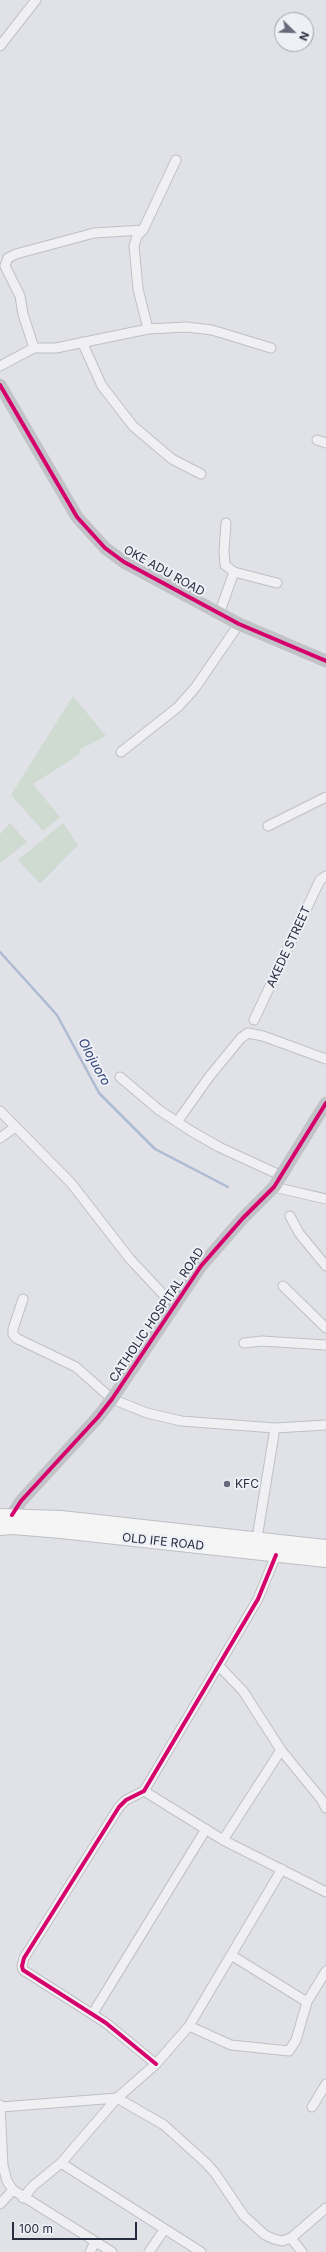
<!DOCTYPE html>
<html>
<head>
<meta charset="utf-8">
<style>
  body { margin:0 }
  #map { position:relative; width:326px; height:2252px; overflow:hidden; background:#e1e2e7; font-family:Inter,sans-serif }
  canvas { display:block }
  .north { position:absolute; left:274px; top:12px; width:40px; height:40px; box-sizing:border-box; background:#eef0f6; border:1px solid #9ea2ad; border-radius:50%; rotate:113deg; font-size:11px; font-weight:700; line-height:16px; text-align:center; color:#272c40 }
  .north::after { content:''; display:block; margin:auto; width:14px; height:18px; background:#686c7a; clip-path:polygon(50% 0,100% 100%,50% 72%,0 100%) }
  .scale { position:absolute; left:12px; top:2222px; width:125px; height:18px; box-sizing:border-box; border:2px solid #272c40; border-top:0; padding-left:5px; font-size:12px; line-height:14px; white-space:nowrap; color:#272c40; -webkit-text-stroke:3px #eef0f6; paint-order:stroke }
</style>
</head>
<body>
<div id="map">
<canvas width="326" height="2252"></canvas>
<div class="north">N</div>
<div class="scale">100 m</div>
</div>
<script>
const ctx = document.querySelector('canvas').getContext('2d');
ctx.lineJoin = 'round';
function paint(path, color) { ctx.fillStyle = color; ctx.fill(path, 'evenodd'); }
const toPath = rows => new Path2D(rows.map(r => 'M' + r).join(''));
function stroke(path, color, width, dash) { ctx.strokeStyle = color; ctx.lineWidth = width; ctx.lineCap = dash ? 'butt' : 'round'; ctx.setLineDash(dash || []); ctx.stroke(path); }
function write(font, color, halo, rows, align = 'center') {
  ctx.font = font + ' Inter,sans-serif'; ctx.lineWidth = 4; ctx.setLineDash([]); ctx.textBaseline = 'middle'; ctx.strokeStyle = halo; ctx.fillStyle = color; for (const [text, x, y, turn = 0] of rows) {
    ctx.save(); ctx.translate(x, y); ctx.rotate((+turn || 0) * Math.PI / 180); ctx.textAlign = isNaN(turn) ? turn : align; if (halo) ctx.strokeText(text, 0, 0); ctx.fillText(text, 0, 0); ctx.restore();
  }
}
paint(toPath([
  [73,696,106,736,79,750,80,754,33,784,60,817,43,831,11,795],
  [10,823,27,842,0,863,0,834],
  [63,823,78,845,40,884,18,860]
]), '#cfdad1');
stroke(toPath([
  [0,952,57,1015,99,1093,155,1149,228,1187]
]), '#aebad3', 2.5);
const street = toPath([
  [0,46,36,0],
  [148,329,138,289,134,246,137,236,143,230,176,160],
  [82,342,102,386,133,426,172,459,201,474],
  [34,348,23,314,20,296,5,266,8,258,16,254,94,233,143,230],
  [0,366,34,348,56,348,148,329,187,327,212,330,271,348],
  [317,440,326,443],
  [226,523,224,551,225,565,234,572,277,583],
  [219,614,234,572],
  [121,752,178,707,195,688,239,624],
  [268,826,326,797],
  [254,1020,320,880,326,876],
  [120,1077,159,1110,191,1131,219,1147,282,1176],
  [0,1111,71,1183,130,1259,174,1306],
  [177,1122,209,1077,241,1038,248,1033,263,1036,326,1059],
  [0,1138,15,1127],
  [274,1187,326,1199],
  [290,1216,299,1233,326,1266],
  [283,1286,326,1328],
  [23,1299,13,1329,13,1334,16,1338,76,1367,112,1399,147,1413,181,1421,275,1428,326,1425],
  [244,1343,262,1341,326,1345],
  [257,1538,275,1428],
  [218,1665,243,1691,281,1750,321,1799,326,1808],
  [144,1791,223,1840,326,1892],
  [223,1840,281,1750],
  [231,1955,307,2002],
  [93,2013,206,1829],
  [189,2026,231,2045,289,2051,296,2040,307,2002,326,1971],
  [156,2064,106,2023,23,1970,22,1966,24,1958,119,1807,126,1800,144,1791,258,1599,276,1555],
  [0,2105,3,2166,7,2181,13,2190,112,2252],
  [1,2107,117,2098,164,2125,206,2163,215,2173,244,2216,265,2235,274,2239,282,2241,291,2238,326,2208],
  [312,2107,326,2084],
  [61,2163,201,2252],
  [23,2198,33,2186,61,2163,117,2098,156,2064,189,2026,282,1869],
  [0,2204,13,2190],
  [291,2238,302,2252],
  [90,2252,95,2242],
  [149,2252,164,2230]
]);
const primary = toPath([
  [0,1516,61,1518,326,1547],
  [0,1528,13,1527,61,1531,326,1560]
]);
stroke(street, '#bfc0c5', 11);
stroke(primary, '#bdbfc5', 16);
stroke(street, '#f0f0f3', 9);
stroke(toPath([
  [0,385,77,517,105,548,124,562,239,624,326,661],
  [12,1515,21,1501,98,1417,112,1399,201,1266,243,1218,274,1187,326,1103]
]), '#c2c3c9', 13);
stroke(primary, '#f5f5f6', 14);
stroke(toPath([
  [0,385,77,517,105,548,124,562,239,624,326,661],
  [12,1515,21,1501,98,1417,112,1399,201,1266,243,1218,274,1187,326,1103],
  [156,2064,106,2023,23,1970,22,1966,24,1958,119,1807,126,1800,144,1791,258,1599,276,1555]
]), '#d6006c', 4);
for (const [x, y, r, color] of [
  [227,1484,4,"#686c7a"]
]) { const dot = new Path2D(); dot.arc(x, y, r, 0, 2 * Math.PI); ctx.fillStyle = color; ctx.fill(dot); stroke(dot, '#eef0f6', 1.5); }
write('12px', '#272c40', '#eef0f6', [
  ["OKE ADU ROAD",164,571,29],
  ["AKEDE STREET",289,947,-65],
  ["CATHOLIC HOSPITAL ROAD",157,1315,-56],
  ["OLD IFE ROAD",163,1542,6]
]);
write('12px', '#272c40', '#eef0f6', [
  ["KFC",235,1484]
], 'left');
write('italic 13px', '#304475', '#eef0f6', [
  ["Olojuoro",94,1062,61]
]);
</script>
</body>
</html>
